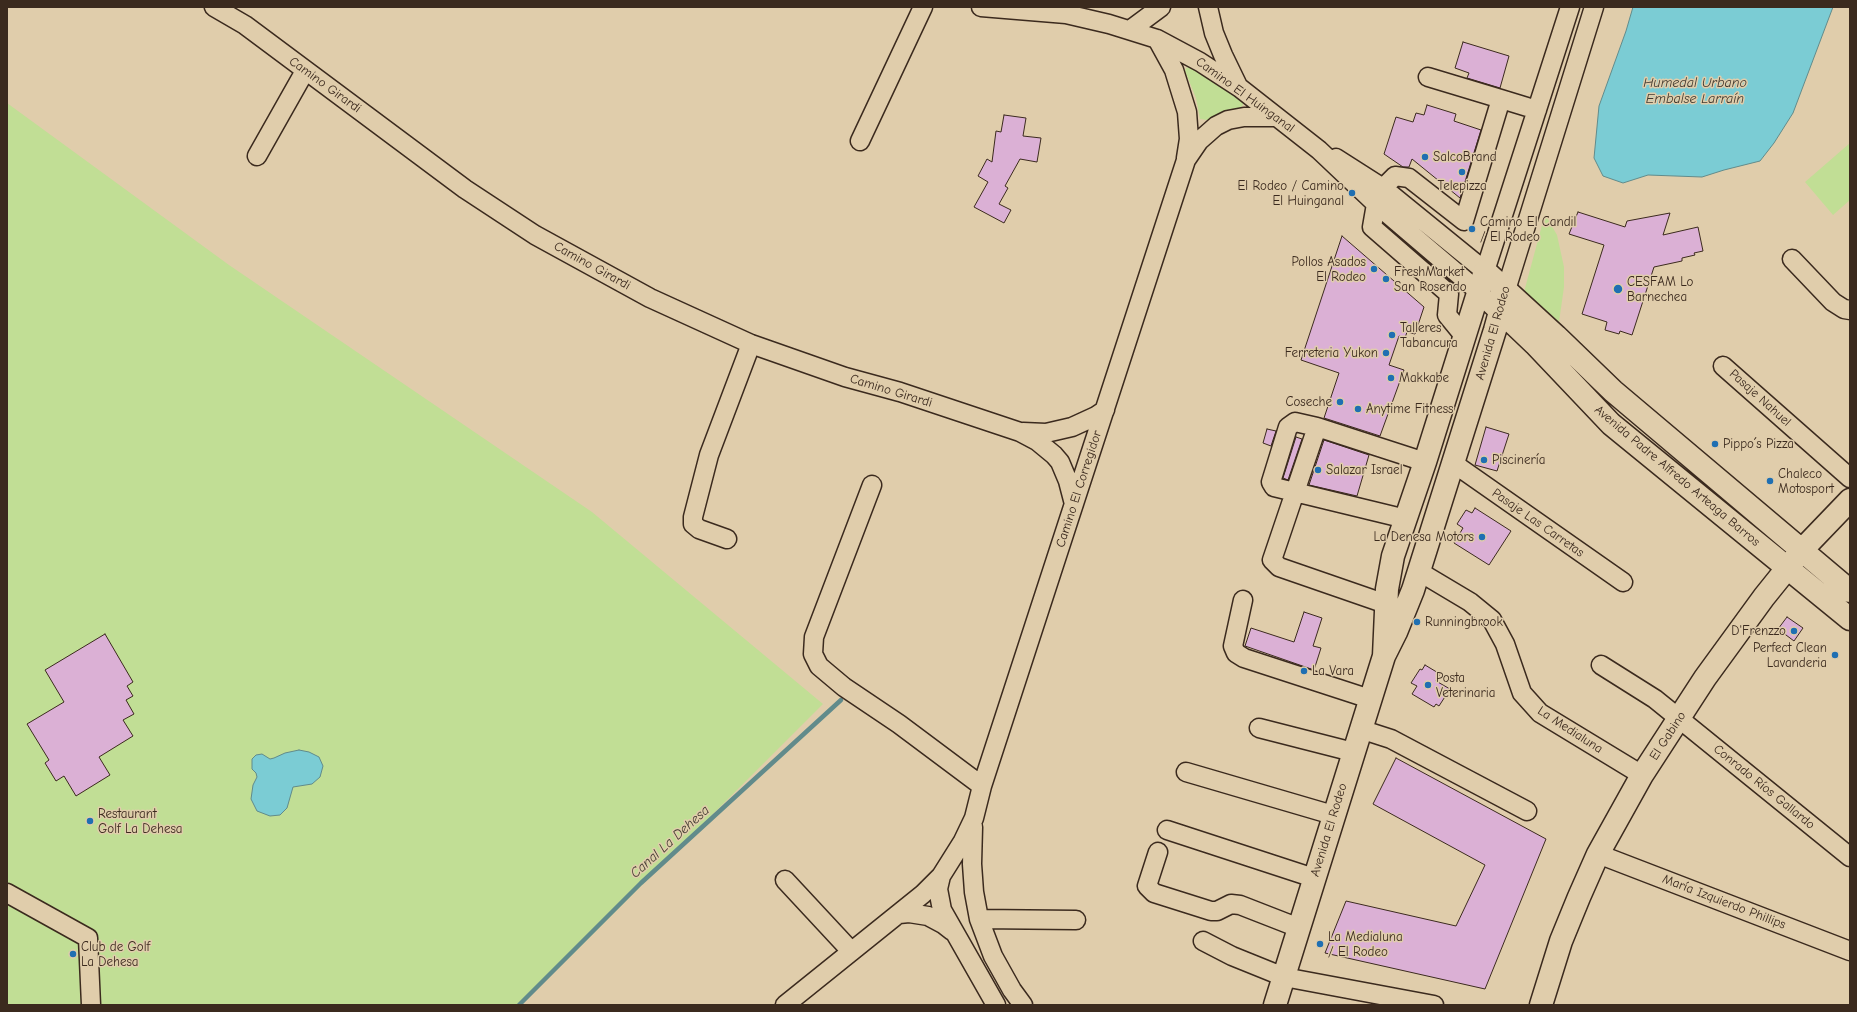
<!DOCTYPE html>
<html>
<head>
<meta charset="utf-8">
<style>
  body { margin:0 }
  #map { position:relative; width:1857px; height:1012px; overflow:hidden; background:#e0cdab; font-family:"Comic Neue",sans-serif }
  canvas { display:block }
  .frame { position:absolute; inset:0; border:8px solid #3b2a1e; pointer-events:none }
</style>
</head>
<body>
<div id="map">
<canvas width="1857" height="1012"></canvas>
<div class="frame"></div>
</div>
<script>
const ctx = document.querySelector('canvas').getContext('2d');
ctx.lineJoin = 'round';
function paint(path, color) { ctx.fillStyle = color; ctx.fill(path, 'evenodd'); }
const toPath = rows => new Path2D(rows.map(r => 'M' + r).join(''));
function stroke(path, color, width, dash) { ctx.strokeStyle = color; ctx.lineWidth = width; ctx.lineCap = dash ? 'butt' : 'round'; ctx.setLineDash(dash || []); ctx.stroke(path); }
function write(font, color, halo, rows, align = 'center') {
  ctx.font = font + ' "Comic Neue",sans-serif'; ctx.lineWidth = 3; ctx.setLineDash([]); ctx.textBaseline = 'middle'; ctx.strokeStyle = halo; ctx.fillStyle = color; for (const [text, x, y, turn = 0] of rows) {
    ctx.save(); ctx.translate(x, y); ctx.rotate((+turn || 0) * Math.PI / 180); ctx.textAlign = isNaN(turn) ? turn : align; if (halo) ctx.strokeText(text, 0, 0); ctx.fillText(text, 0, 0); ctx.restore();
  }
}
paint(toPath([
  [1189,67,1216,82,1243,102,1243,105,1240,108,1230,109,1208,120,1200,119,1196,98,1185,71,1186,68],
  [7,103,229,265,592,512,823,704,574,953,520,1005,7,1005],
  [1850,143,1850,200,1833,215,1805,182],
  [1545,214,1557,235,1564,267,1564,287,1559,322,1524,292]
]), '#c1de95');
const water = toPath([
  [1633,7,1833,7,1793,113,1774,143,1760,161,1724,170,1702,177,1648,175,1623,183,1603,176,1594,158,1599,106,1626,31,1633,7],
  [299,750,309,752,319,757,323,766,320,777,312,784,293,787,287,808,280,815,270,816,257,811,251,799,253,785,257,777,256,773,252,769,252,759,256,755,262,754,270,759,274,758,285,753,299,750]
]);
paint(water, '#7bccd4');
stroke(water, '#618b8b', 1);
stroke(toPath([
  [519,1005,641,883,841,700]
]), '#618b8b', 4.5);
const building = toPath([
  [1463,42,1509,56,1500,88,1467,78,1469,73,1455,68,1463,42],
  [1427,105,1456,114,1454,121,1481,130,1460,198,1412,159,1409,167,1403,167,1384,154,1396,117,1413,122,1416,113,1424,115,1427,105],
  [1004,115,1026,118,1023,136,1041,138,1037,162,1020,159,1005,186,1008,188,999,204,1011,210,1004,223,974,207,988,182,978,176,987,159,992,162,996,131,1001,132,1004,115],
  [1578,212,1625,227,1627,221,1670,213,1663,235,1698,227,1703,251,1694,253,1695,255,1682,258,1682,261,1654,267,1632,335,1620,331,1619,334,1605,330,1607,322,1582,314,1604,245,1569,234,1578,212],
  [1342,236,1424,307,1415,334,1407,332,1405,338,1399,336,1389,365,1404,370,1380,436,1324,418,1339,373,1301,360,1342,236],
  [1486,427,1509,434,1497,471,1475,465,1486,427],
  [1267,429,1276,431,1271,446,1263,443,1267,429],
  [1296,437,1302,439,1288,480,1283,478,1296,437],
  [1324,440,1369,455,1357,496,1309,485,1324,440],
  [1475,508,1511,531,1489,565,1454,543,1463,528,1457,524,1466,510,1472,513,1475,508],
  [1304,612,1322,618,1313,646,1321,648,1314,670,1245,646,1251,628,1294,642,1304,612],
  [1787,617,1803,628,1794,641,1778,629,1787,617],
  [105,634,133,682,127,686,133,696,126,700,134,714,123,720,133,736,99,757,110,775,76,796,64,776,56,781,45,763,49,760,27,724,64,702,45,670,105,634],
  [1425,665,1440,674,1436,681,1450,689,1439,706,1436,704,1434,707,1412,694,1417,686,1411,683,1420,669,1422,670,1425,665],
  [1396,758,1546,839,1485,989,1325,953,1346,901,1456,926,1485,865,1373,804,1396,758]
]);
paint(building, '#dbb0d5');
stroke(building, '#3b2a1e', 1);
const minor = toPath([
  [214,7,245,25,465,189,535,235,650,298,751,344,845,377,900,392,1020,432,1037,441,1054,455,1060,462,1068,481,1074,504],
  [981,7,1066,14,1109,24,1157,39,1200,62,1240,88,1319,150,1376,204,1478,291],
  [1208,7,1214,33,1223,55,1238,86],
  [1130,30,1161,7],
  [1157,39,1174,70,1187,112,1189,139,1186,158],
  [1428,77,1501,99],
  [860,141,923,7],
  [257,156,305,71],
  [1336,158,1383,188,1485,271,1570,7],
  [1383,188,1395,176,1409,178,1464,221,1501,99,1537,110],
  [1376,204,1372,227,1449,294,1447,315,1465,337],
  [1792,259,1833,302,1844,309,1850,310],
  [1506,290,1594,7],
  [1723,366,1850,478],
  [1317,427,1295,422,1288,427,1271,482,1274,487,1406,519],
  [1023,432,1046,433,1072,427,1096,416,1105,410],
  [1453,463,1623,582],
  [872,485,814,637,813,654,819,666,844,687,899,724,982,786],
  [727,539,699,529,693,524,693,517,709,455,751,344],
  [1418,571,1470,602,1492,620,1505,644,1522,693,1540,713,1642,775],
  [1243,600,1233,646,1236,653,1244,658,1370,699],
  [1386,604,1279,567,1272,560,1317,427,1425,462],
  [1601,665,1655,699,1850,857],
  [1259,728,1353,752],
  [1360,729,1391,739,1527,811],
  [1186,772,1333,815],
  [973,827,972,864,974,892,979,919,993,956,1012,990,1023,1005],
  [1167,830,1314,878],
  [1158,852,1147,886,1154,893,1211,911,1217,911,1231,904,1240,905,1299,928],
  [1598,854,1850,951],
  [785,880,851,951],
  [7,893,88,938,91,1005],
  [899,914,909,913,928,916,943,924,952,931],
  [979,919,1076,920],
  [1203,941,1232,956,1284,977,1434,1005],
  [785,1005,923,894,941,876],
  [996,1005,942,910,938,889,941,876,963,841,974,818,982,786,1186,160,1199,141,1216,126,1228,120,1244,117,1277,117]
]);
const major = toPath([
  [1491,302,1535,344,1611,424,1850,619],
  [1384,656,1387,589,1393,556,1425,462,1485,271,1556,336,1613,391,1850,591],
  [1275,1005,1384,656,1396,632,1413,590,1495,330,1506,290],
  [1541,1005,1561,941,1579,897,1598,854,1642,775,1705,678,1764,597,1801,551,1850,500]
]);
stroke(minor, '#3b2a1e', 21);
stroke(major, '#3b2a1e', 25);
stroke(minor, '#e0cdab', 18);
stroke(major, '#e0cdab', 22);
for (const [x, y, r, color] of [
  [1425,157,4,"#1f6fb2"],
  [1462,172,4,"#1f6fb2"],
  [1352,193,4,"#1f6fb2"],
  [1472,229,4,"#1f6fb2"],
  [1374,269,4,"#1f6fb2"],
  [1386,279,4,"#1f6fb2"],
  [1618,289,5,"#1f6fb2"],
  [1392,335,4,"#1f6fb2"],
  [1386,353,4,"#1f6fb2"],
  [1391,378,4,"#1f6fb2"],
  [1340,402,4,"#1f6fb2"],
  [1358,409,4,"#1f6fb2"],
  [1715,444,4,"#1f6fb2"],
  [1484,460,4,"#1f6fb2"],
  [1318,470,4,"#1f6fb2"],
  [1770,481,4,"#1f6fb2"],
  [1482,537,4,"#1f6fb2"],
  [1417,622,4,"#1f6fb2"],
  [1794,631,4,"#1f6fb2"],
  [1835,655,4,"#1f6fb2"],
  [1304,671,4,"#1f6fb2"],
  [1428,685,4,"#1f6fb2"],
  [90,821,4,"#1f6fb2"],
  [1320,944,4,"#1f6fb2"],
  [73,954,4,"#1f6fb2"]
]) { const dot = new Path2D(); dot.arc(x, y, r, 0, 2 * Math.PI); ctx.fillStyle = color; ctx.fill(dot); stroke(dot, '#e0cdab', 1.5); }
write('13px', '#3b2a1e', '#e0cdab', [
  ["Camino Girardi",325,85,36],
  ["Camino El Huinganal",1245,95,36],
  ["Camino Girardi",592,266,29],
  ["Avenida El Rodeo",1493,333,-74],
  ["Camino Girardi",891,391,17],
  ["Pasaje Nahuel",1760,398,42],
  ["Avenida Padre Alfredo Arteaga Barros",1677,476,40],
  ["Camino El Corregidor",1079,489,-72],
  ["Pasaje Las Carretas",1538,523,35],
  ["La Medialuna",1570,730,33],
  ["El Gabino",1668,736,-57],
  ["Conrado Ríos Gallardo",1764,787,39],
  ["Avenida El Rodeo",1329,830,-73],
  ["María Izquierdo Phillips",1724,902,21]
]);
write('13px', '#3b2a1e', '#e0cdab', [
  ["SalcoBrand",1433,157],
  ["El Rodeo / Camino",1344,186,"right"],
  ["El Huinganal",1344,201,"right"],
  ["Telepizza",1462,186,"center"],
  ["Camino El Candil",1480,222],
  ["/ El Rodeo",1480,237],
  ["Pollos Asados",1366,262,"right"],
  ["El Rodeo",1366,277,"right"],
  ["FreshMarket",1394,272],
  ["San Rosendo",1394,287],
  ["CESFAM Lo",1627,282],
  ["Barnechea",1627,297],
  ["Talleres",1400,328],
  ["Tabancura",1400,343],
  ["Ferreteria Yukon",1378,353,"right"],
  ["Makkabe",1399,378],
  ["Coseche",1332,402,"right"],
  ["Anytime Fitness",1366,409],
  ["Pippo´s Pizza",1723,444],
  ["Piscinería",1492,460],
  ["Salazar Israel",1326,470],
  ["Chaleco",1778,474],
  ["Motosport",1778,489],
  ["La Denesa Motors",1474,537,"right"],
  ["Runningbrook",1425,622],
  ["D'Frenzzo",1786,631,"right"],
  ["Perfect Clean",1827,648,"right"],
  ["Lavanderia",1827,663,"right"],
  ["La Vara",1312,671],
  ["Posta",1436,678],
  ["Veterinaria",1436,693],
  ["Restaurant",98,814],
  ["Golf La Dehesa",98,829],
  ["La Medialuna",1328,937],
  ["/ El Rodeo",1328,952],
  ["Club de Golf",81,947],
  ["La Dehesa",81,962]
], 'left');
write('italic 14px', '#413a30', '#e0cdab', [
  ["Humedal Urbano",1695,83],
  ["Embalse Larraín",1695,99],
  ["Canal La Dehesa",670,842,-42]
]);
</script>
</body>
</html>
